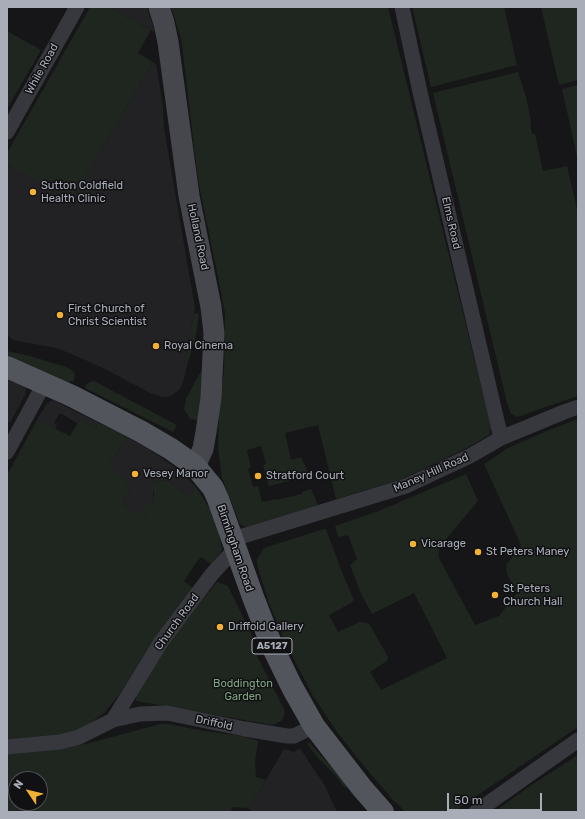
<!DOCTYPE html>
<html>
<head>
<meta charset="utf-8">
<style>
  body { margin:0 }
  #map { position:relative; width:585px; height:819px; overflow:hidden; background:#161618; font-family:Rubik,sans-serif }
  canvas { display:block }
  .frame { position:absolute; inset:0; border:8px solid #a8adb8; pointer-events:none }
  .north { position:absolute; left:8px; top:771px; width:40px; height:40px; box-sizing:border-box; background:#111113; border:1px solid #4d4f55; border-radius:50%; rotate:305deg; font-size:11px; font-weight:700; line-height:16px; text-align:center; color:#a8adb8 }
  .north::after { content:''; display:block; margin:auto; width:14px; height:18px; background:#f2b134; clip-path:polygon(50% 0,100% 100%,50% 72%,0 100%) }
  .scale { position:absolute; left:447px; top:793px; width:95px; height:18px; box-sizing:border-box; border:2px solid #a8adb8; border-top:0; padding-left:5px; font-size:12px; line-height:14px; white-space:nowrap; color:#a8adb8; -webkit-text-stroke:3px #111113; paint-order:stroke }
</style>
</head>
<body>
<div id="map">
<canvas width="585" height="819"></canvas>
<div class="frame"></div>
<div class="north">N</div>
<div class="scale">50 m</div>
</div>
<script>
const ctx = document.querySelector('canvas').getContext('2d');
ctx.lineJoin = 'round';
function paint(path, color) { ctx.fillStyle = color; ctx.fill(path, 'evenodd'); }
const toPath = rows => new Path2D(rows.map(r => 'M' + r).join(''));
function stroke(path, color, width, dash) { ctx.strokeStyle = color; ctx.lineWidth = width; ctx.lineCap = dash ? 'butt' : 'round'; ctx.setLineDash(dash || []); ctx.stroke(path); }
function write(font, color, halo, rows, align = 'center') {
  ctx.font = font + ' Rubik,sans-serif'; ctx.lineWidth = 3; ctx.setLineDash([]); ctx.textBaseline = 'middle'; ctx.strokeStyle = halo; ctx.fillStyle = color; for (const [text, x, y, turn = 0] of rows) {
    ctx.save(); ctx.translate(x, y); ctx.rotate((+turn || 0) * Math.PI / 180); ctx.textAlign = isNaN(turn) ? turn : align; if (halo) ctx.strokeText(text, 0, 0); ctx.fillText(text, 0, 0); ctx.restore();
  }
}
paint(toPath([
  [109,7,147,7,155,33,151,30],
  [153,62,156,64,163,106,164,128,195,308,184,364,187,365,184,379,180,389,172,395,167,397,162,397,150,393,105,369,72,354,56,348,13,340,7,335,7,165,71,201],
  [7,378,25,386,26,389,26,393,10,423,7,421],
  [53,400,99,423,96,428,80,419,77,423,60,413,54,423,57,425,55,429,37,420,47,403],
  [127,437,144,446,172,465,183,474,196,487,189,497,168,481,162,480,156,483,153,493,154,501,150,504,146,515,146,520,142,520,136,513,133,513,122,503,130,490,125,486,108,465],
  [300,748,325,786,337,812,254,812,248,808,266,780,284,749,294,752]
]), '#222225');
paint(toPath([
  [90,7,109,7,151,30,138,53,153,62,71,201,7,165,7,153],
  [171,7,388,7,491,427,489,435,463,450,402,479,336,499,318,425,285,433,291,460,301,457,307,470,307,474,289,479,289,481,269,486,263,465,266,464,261,446,247,450,251,468,248,469,253,487,258,486,262,502,275,499,276,500,302,494,302,492,311,489,318,505,246,527,240,524,222,478,218,449,219,411,224,371,225,313,217,272,198,180,182,45,180,35],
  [412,7,504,7,517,65,431,87],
  [541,7,578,7,578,80,559,85],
  [7,31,41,50,7,109],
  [518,72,526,97,531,121,530,122,532,134,535,134,543,171,567,166,578,213,578,396,517,417,511,414,507,403,433,93],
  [578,85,578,161,562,89],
  [198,313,199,315,195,340,187,365,184,364,194,314],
  [7,351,30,356,66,367,72,370,75,374,74,381,67,382,7,355],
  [204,368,199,419,195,420,190,419,184,409,186,399,198,376],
  [94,381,177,425,173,432,85,388,86,384,90,382],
  [80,419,96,428,99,423,127,437,108,465,129,480,125,486,130,490,122,503,133,513,141,512,143,515,143,520,146,520,146,515,144,511,145,505,150,504,154,501,154,487,156,483,162,480,168,481,189,497,196,487,212,512,219,533,222,550,212,565,201,557,196,563,184,581,194,589,144,655,119,695,104,713,85,727,65,735,7,742,7,475,37,420,70,436],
  [578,419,578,727,453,812,406,812,392,799,363,765,337,732,313,696,284,640,269,603,257,565,257,559,263,549,267,547,324,529,326,529,342,572,354,600,351,603,329,615,338,632,360,622,367,623,370,625,388,657,387,661,370,672,381,690,447,658,414,593,372,614,362,596,350,565,357,559,348,535,340,537,338,536,335,526,376,512,466,474,478,501,441,545,438,554,440,560,475,625,499,616,517,593,510,587,512,583,507,574,506,569,507,564,521,545,484,464,508,448,544,432],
  [217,582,228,586,259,650,256,654,285,711,284,716,281,721,273,725,136,701,136,695,163,648],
  [160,724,168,724,204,731,242,736,258,741,255,762,256,777,266,780,248,808,232,807,231,812,7,812,7,753,86,744],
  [16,779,40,779,40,803,16,803],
  [309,742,339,775,348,786,345,788,336,776,318,758,307,744],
  [578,755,578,812,494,812,533,784]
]), '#1e261f');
stroke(toPath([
  [402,7,420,92,501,438],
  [7,132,77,7],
  [7,452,44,384],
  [233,539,406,486,470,456,501,438,564,412,578,407],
  [113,720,161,642,212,574,236,548],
  [7,747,60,742,79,737,113,720,140,714,167,713,245,729,287,736,294,736,314,726],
  [476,812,578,740]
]), '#37383d', 15);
stroke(toPath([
  [159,7,164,23,168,42,189,196,211,307,214,333,211,398,206,432,203,449,195,466]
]), '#45474d', 21);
stroke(toPath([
  [7,367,72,396,142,432,171,449,195,466,213,488,218,499,253,597,272,646,292,687,314,726,362,788,383,812]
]), '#53555c', 22);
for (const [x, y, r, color] of [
  [33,192,4,"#f2b134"],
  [60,315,4,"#f2b134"],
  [156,346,4,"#f2b134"],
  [135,474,4,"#f2b134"],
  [258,476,4,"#f2b134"],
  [413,544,4,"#f2b134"],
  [478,552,4,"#f2b134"],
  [495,595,4,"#f2b134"],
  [220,627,4,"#f2b134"]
]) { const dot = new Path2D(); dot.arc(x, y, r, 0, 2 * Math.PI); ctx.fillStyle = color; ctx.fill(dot); stroke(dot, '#111113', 1.5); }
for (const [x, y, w] of [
  [272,646,40]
]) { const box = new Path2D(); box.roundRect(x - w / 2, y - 8, w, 16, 3); ctx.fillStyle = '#111113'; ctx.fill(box); stroke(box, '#a8adb8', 1); }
write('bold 10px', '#a8adb8', null, [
  ["A5127",272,646]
]);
write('11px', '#a8adb8', '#111113', [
  ["While Road",42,69,-61],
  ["Elms Road",451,223,77],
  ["Holland Road",198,237,78],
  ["Maney Hill Road",431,473,-24],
  ["Birmingham Road",235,548,71],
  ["Church Road",177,622,-54],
  ["Driffold",214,723,12]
]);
write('11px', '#a8adb8', '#111113', [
  ["Sutton Coldfield",41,186],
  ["Health Clinic",41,199],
  ["First Church of",68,309],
  ["Christ Scientist",68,322],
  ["Royal Cinema",164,346],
  ["Vesey Manor",143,474],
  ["Stratford Court",266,476],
  ["Vicarage",421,544],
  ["St Peters Maney",486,552],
  ["St Peters",503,589],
  ["Church Hall",503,602],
  ["Driffold Gallery",228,627]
], 'left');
write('11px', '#7fa381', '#111113', [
  ["Boddington",243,684],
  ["Garden",243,697]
]);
</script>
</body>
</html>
